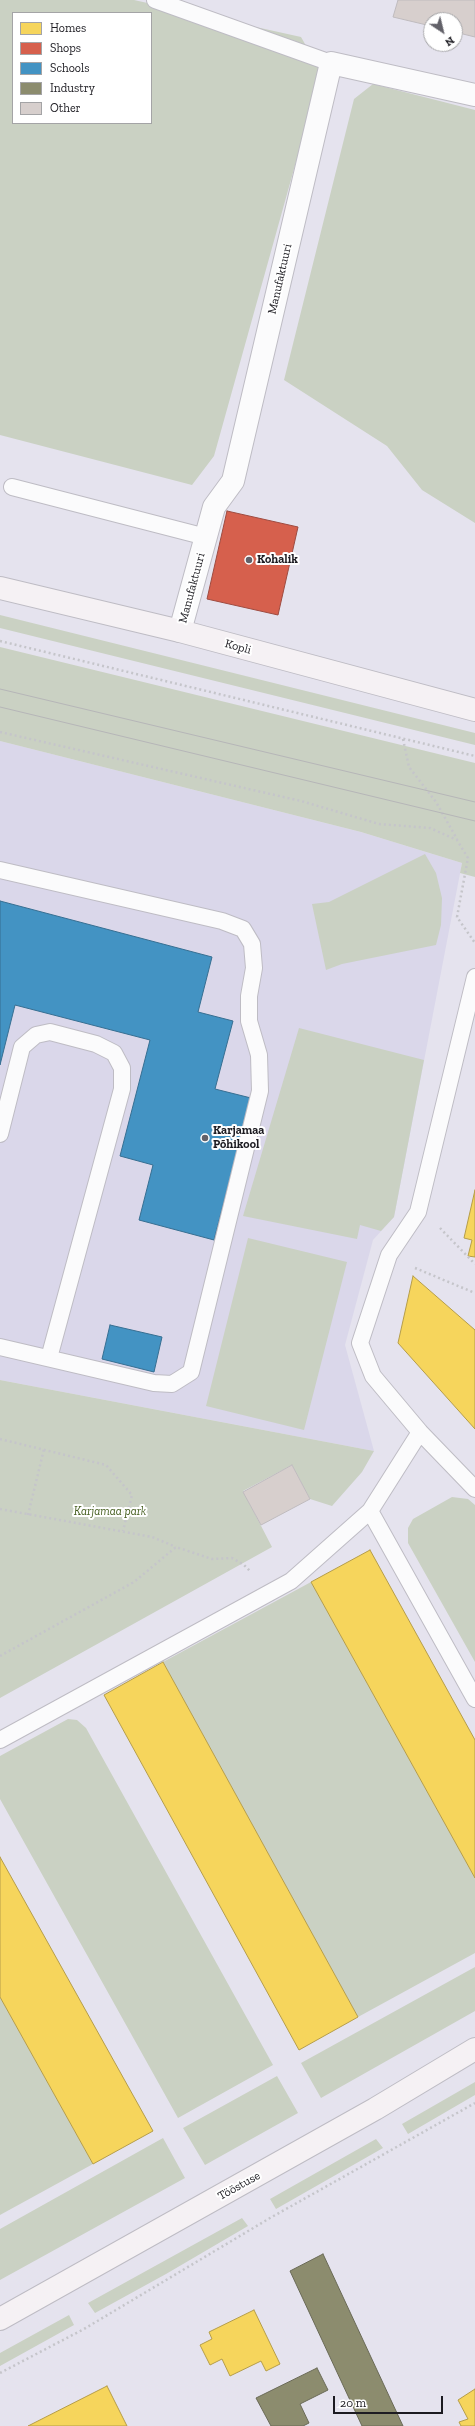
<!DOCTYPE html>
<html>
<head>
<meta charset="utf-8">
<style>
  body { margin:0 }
  #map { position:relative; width:475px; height:2426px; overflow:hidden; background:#e5e3ee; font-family:"Zilla Slab",serif }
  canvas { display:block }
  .legend { position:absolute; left:12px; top:12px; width:140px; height:112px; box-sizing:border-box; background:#fff; border:1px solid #a4a4a6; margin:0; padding:5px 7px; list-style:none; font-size:12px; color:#1c1b21 }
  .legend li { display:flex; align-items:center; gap:8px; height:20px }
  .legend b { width:20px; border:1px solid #a4a4a6 }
  .north { position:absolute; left:423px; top:12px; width:40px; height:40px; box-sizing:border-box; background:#fff; border:1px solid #a4a4a6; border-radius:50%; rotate:145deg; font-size:11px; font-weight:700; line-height:16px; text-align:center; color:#1c1b21 }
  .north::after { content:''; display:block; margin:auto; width:14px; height:18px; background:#626169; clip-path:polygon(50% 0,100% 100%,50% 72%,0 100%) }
  .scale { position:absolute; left:333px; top:2396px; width:110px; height:18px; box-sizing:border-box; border:2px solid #1c1b21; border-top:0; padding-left:5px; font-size:12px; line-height:14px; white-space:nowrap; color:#1c1b21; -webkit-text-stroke:3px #fff; paint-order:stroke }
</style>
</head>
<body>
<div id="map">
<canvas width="475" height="2426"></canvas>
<ul class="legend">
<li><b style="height:11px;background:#f6d55c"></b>Homes</li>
<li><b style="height:11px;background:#d6604d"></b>Shops</li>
<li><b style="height:11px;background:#4393c3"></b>Schools</li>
<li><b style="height:11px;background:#8c8c6e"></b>Industry</li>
<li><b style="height:11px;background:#d7cfcd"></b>Other</li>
</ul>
<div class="north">N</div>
<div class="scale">20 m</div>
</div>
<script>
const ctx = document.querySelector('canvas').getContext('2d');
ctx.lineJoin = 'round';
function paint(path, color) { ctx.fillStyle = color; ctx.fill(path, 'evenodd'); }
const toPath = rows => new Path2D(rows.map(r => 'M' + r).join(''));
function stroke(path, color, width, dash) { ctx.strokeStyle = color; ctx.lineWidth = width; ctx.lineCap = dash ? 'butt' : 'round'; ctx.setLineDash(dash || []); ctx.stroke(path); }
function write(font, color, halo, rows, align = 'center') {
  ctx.font = font + ' "Zilla Slab",serif'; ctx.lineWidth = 4; ctx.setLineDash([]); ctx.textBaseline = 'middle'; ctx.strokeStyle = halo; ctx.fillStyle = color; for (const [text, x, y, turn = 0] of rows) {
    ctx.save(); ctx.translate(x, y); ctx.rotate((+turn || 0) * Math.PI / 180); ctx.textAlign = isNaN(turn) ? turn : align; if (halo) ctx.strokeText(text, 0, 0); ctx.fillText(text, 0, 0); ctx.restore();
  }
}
paint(toPath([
  [0,741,361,832,462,863,394,1217,373,1240,345,1345,374,1451,0,1380]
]), '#dad7ea');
paint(toPath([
  [0,0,134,0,301,37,321,72,214,456,192,485,0,435],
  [13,13,151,13,151,123,13,123],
  [373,84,475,110,475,523,422,490,387,446,284,380,354,99],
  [0,615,475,733,475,745,0,628],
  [0,647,475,763,475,877,460,873,462,863,361,832,0,741],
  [425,854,436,873,442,898,441,925,436,945,342,964,326,970,312,904,329,902],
  [299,1028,424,1060,394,1217,381,1231,360,1225,357,1239,243,1216],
  [248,1238,347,1262,304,1430,206,1406],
  [0,1380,374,1451,362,1472,332,1506,310,1499,292,1465,243,1491,272,1547,0,1698],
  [452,1497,468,1499,475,1505,475,1662,408,1543,408,1528,413,1519],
  [311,1582,475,1878,475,1953,358,2017,163,1662],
  [68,1719,77,1720,86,1728,273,2065,178,2118,0,1799,0,1756],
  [475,1967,475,2011,321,2098,301,2063],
  [0,1997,93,2164,0,2215],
  [277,2076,298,2113,205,2165,183,2128],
  [475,2082,475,2095,408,2134,402,2124],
  [163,2138,185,2178,0,2280,0,2229],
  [376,2139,383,2148,276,2209,270,2199],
  [242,2218,248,2226,166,2274,95,2313,88,2303],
  [69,2315,74,2325,0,2366,0,2353]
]), '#cad1c3');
const homes = toPath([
  [475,1190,475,1257,468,1256,472,1240,464,1238,475,1190],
  [413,1276,475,1330,475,1429,398,1343,413,1276],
  [370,1550,475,1740,475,1878,311,1582,370,1550],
  [163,1662,358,2017,299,2050,104,1695,163,1662],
  [0,1857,153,2131,93,2164,0,1997,0,1857],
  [254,2310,280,2364,266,2371,261,2361,230,2376,222,2359,210,2365,200,2345,212,2339,209,2332,254,2310],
  [107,2386,127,2426,28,2426,107,2386],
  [475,2389,475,2426,461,2426,459,2422,468,2419,458,2400,475,2389]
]);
paint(homes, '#f6d55c');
stroke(homes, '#b59d4a', 1);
const shops = toPath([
  [227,511,298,527,278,615,207,599,227,511]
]);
paint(shops, '#d6604d');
stroke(shops, '#9e4b40', 1);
const schools = toPath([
  [0,901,212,957,198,1012,233,1021,215,1089,251,1098,214,1240,139,1220,153,1165,120,1156,150,1040,15,1005,0,1065,0,901],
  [110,1325,162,1337,154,1372,102,1359,110,1325]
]);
paint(schools, '#4393c3');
stroke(schools, '#376f92', 1);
const industry = toPath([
  [323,2254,403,2426,362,2426,290,2271,323,2254],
  [317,2368,328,2390,300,2404,309,2423,303,2426,271,2426,256,2398,317,2368]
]);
paint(industry, '#8c8c6e');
stroke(industry, '#6a6a57', 1);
const building = toPath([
  [398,0,475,0,475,37,455,32,455,20,431,20,431,26,393,17,398,0],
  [292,1465,310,1499,261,1525,243,1492,292,1465]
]);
paint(building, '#d7cfcd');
stroke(building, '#bfbbbe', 1);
const lane = toPath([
  [155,0,331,63],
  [12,487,206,537],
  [0,870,222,921,243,929,252,944,254,968,249,996,249,1021,259,1055,260,1091,191,1372,172,1384,154,1383,0,1347],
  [475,977,418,1212,389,1255,360,1343,373,1376,420,1432,475,1489],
  [0,1134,22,1047,36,1035,50,1032,96,1044,114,1053,122,1068,122,1089,49,1358],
  [370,1511,475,1699],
  [0,1740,291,1581,370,1511,420,1432]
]);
const street = toPath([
  [180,631,214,507,233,481,331,63,475,95]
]);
const secondary = toPath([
  [0,588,180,631,475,710],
  [0,2319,375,2109,475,2049]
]);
stroke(lane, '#bebcc4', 18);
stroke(street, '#bebcc4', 24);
stroke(secondary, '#bebcc4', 24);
stroke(toPath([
  [0,641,475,756],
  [0,732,301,801,379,824,430,828,457,840,468,858,457,917,475,943],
  [403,739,409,767,436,802,457,839],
  [440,1228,475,1264],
  [415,1268,475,1293],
  [0,1439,106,1465,132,1495,123,1531],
  [0,1509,152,1537,176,1547],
  [28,1515,44,1449],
  [0,1656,134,1582,176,1547,212,1559,232,1558,244,1565,251,1572],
  [0,2373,84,2329,270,2218,475,2103]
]), '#c5c5ca', 2.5, [2, 3]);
stroke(lane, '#fbfbfc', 16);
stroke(street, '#fbfbfc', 22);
stroke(secondary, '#f5f1f4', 22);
stroke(toPath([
  [0,689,475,802],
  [0,707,475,821]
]), '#b6b6b8', 1);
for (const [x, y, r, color] of [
  [249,560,4,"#626169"],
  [205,1138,4,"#626169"]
]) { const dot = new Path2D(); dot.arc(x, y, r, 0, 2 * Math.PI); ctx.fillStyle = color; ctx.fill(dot); stroke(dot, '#fff', 1.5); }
write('12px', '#1c1b21', '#fff', [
  ["Manufaktuuri",280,279,-77],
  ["Manufaktuuri",192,588,-75],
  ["Kopli",238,647,15],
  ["Tööstuse",239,2186,-29]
]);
write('bold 12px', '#1c1b21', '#fff', [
  ["Kohalik",257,560],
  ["Karjamaa",213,1131],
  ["Põhikool",213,1145]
], 'left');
write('italic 12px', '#455e1f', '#fff', [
  ["Karjamaa park",110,1512]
]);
</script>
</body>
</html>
